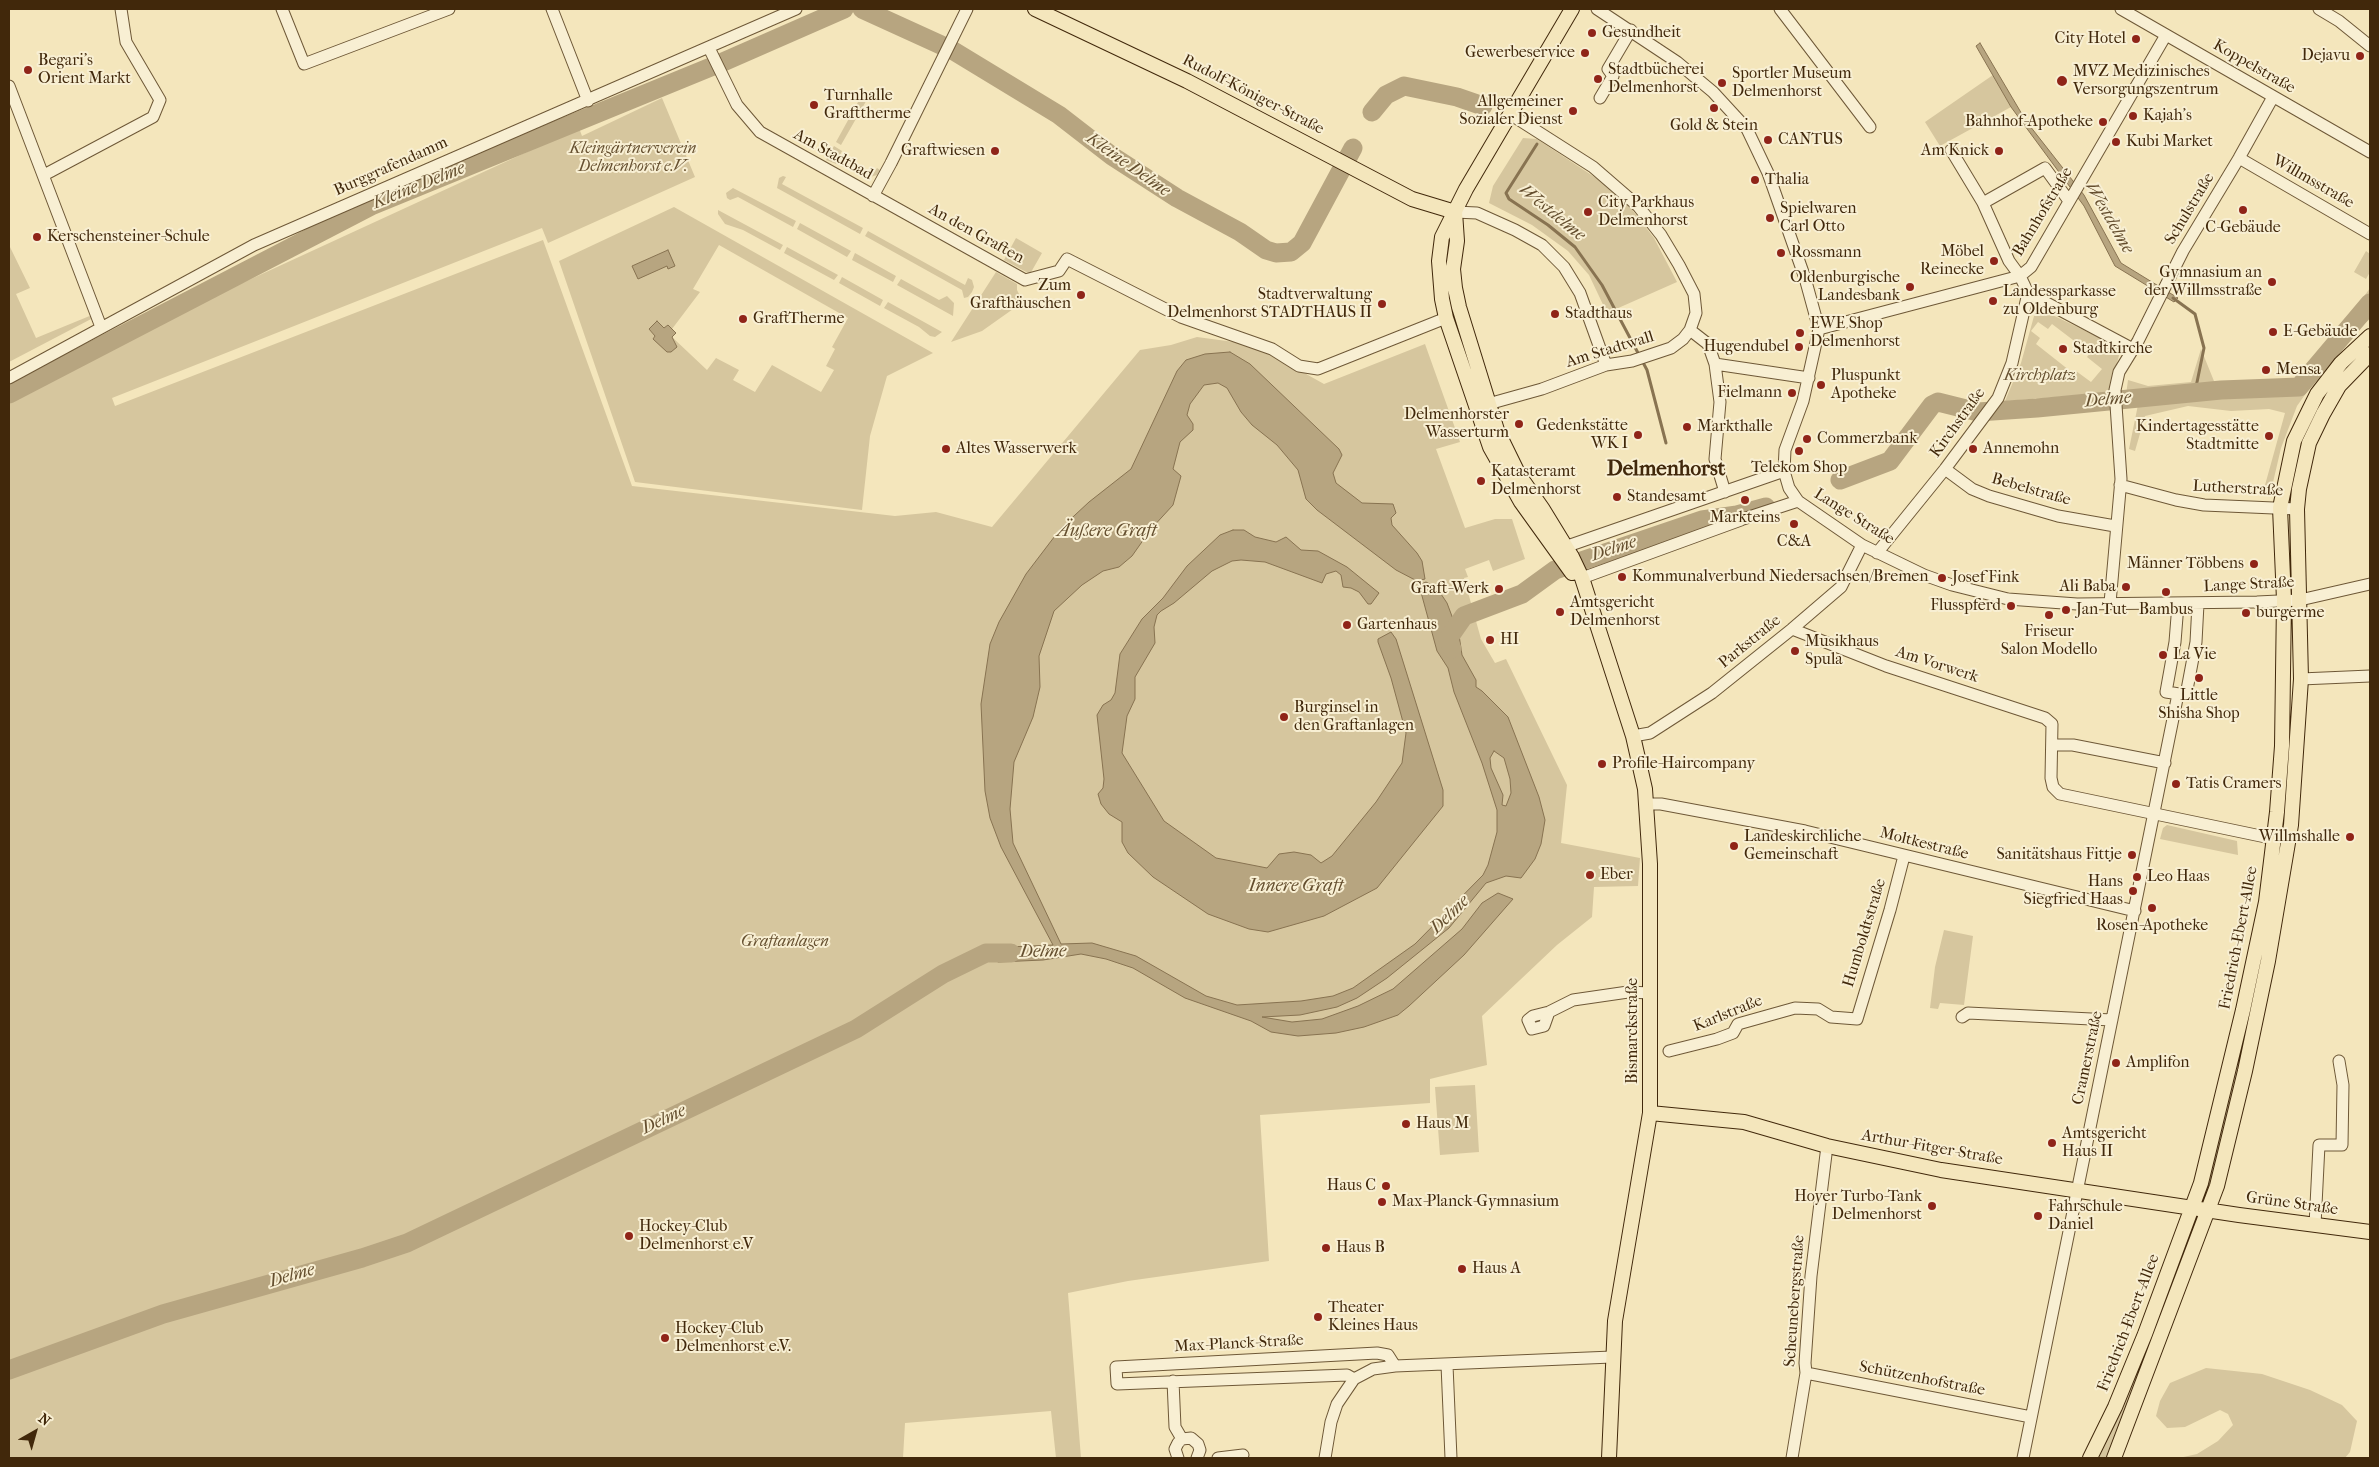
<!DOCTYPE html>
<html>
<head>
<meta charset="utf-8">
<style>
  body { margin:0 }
  #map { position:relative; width:2379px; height:1467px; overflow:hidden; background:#f4e6bc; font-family:"IM FELL French Canon",serif }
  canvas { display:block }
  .frame { position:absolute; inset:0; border:10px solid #41280b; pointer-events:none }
  .north { position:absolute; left:10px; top:1407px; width:50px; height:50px; -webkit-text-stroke:4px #f8efd3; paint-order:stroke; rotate:38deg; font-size:14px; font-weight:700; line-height:20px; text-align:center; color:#41280b }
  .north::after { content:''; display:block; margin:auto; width:18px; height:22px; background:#41280b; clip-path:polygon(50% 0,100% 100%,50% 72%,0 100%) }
</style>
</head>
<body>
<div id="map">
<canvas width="2379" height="1467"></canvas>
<div class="frame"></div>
<div class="north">N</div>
</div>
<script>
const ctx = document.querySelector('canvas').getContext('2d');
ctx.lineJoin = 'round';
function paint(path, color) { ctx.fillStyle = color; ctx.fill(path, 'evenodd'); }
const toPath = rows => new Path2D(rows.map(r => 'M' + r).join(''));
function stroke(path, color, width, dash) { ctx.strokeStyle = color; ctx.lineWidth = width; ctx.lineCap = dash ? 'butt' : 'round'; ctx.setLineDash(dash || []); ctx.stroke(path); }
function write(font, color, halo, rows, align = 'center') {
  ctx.font = font + ' "IM FELL French Canon",serif'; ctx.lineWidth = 4; ctx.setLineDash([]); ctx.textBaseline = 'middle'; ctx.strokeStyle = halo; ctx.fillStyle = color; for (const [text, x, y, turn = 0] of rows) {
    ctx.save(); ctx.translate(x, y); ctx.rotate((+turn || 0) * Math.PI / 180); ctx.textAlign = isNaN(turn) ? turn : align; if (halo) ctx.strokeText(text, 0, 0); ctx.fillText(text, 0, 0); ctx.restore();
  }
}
paint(toPath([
  [1993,75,2011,107,1940,146,1925,122],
  [863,93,869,96,841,145,836,142],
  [662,98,695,177,548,243,542,228,112,398,115,406,543,240,632,486,895,516,936,512,992,527,1140,350,1171,345,1197,337,1234,342,1274,356,1324,384,1425,344,1460,442,1436,449,1465,528,1495,519,1512,519,1525,559,1493,571,1489,560,1465,569,1468,577,1464,578,1481,639,1495,663,1506,659,1567,785,1561,843,1640,858,1638,886,1594,887,1592,917,1557,945,1482,1016,1487,1065,1430,1079,1430,1103,1260,1115,1269,1261,1128,1281,1068,1293,1081,1458,1056,1458,1051,1411,905,1423,903,1458,9,1458,9,400,99,349,579,128,582,136],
  [1523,138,1537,139,1599,180,1630,207,1654,238,1677,282,1607,313,1589,275,1568,251,1532,225,1489,203,1493,186],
  [834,146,842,151,840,155,872,175,877,168,880,170,877,175,870,177,826,160],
  [783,176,786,177,782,184,863,228,860,234,777,188,779,178],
  [733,188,796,221,793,227,738,197,730,200,727,198,726,193],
  [674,207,933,353,887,376,870,436,862,510,635,482,559,261],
  [719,245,848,318,832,347,835,349,826,366,834,370,821,392,772,365,755,392,733,380,739,370,716,358,707,370,672,337,653,339,655,336,649,329,657,322,665,328,668,325,672,329,700,292,693,289],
  [718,210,783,245,780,250,743,230,725,224,718,214],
  [800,223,851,251,847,257,797,229],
  [868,231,965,285,968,278,972,280,974,287,972,292,968,297,964,298,962,290,865,236],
  [1016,238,1042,253,1030,274,1004,260],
  [9,245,30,288,16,294,36,338,92,315,93,318,9,362],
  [787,247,838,275,834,280,784,253],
  [2366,251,2370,254,2370,272,2366,279,2354,272],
  [855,253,896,276,893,282,852,260],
  [996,272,1017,284,1017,290,1023,302,982,331,951,342],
  [842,277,883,300,880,306,839,283],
  [901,279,939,300,947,296,954,303,953,316,897,285],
  [2370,288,2370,319,2353,334,2324,368,2297,406,2281,448,2271,491,2262,496,2285,413,2269,409,2231,411,2188,406,2145,416,2135,451,2129,449,2140,395,2126,395,2128,380,2148,386,2191,382,2201,349,2216,386,2297,384,2321,357],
  [888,302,942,332,935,337,930,336,919,327,884,308],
  [2036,309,2042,310,2121,348,2109,393,2005,401,2021,363],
  [2038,322,2048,329,2052,324,2090,353,2087,357,2102,369,2091,382,2076,371,2074,374,2036,344,2040,338,2031,331],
  [2167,825,2237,841,2238,855,2160,839,2163,828],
  [1944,930,1973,936,1964,1005,1940,1003,1938,1009,1930,1008,1935,967],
  [1475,1085,1479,1152,1440,1155,1435,1087],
  [2188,1232,2190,1233,2171,1289,2108,1458,2099,1458,2120,1410],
  [2206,1368,2262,1374,2310,1390,2342,1405,2357,1421,2350,1452,2345,1458,2179,1458,2197,1454,2218,1441,2233,1425,2228,1414,2220,1410,2185,1427,2167,1428,2156,1416,2160,1401,2170,1383]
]), '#d6c69e');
const water = toPath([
  [1980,43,2026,121,2084,195,2121,263,2178,298,2174,302,2115,266,2084,206,2011,107,1976,46,1980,43],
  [668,250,675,266,668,269,667,266,638,279,632,266,668,250],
  [657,321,664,328,668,325,676,333,672,337,677,347,671,352,667,352,653,339,655,336,649,329,657,321],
  [1230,352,1250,364,1339,449,1342,455,1333,473,1336,483,1362,503,1393,504,1396,513,1391,518,1392,525,1417,553,1422,561,1425,579,1417,581,1396,570,1317,510,1306,499,1298,470,1277,445,1252,425,1241,412,1227,388,1218,383,1204,385,1190,404,1187,415,1193,424,1193,430,1180,442,1173,469,1181,476,1173,505,1151,529,1132,556,1119,567,1103,571,1082,585,1054,611,1039,656,1040,687,1033,717,1014,762,1010,809,1013,843,1061,944,1092,943,1136,956,1206,996,1237,1005,1301,1001,1333,996,1353,988,1415,944,1483,875,1488,865,1497,832,1497,810,1482,763,1454,692,1448,668,1437,651,1419,585,1426,582,1437,588,1447,603,1459,635,1462,655,1476,680,1476,687,1482,691,1508,717,1539,797,1545,820,1541,844,1535,859,1521,878,1506,876,1486,883,1449,928,1387,978,1357,998,1337,1007,1300,1015,1262,1017,1292,1022,1322,1019,1358,1006,1393,989,1462,929,1482,903,1498,893,1513,899,1464,955,1409,1006,1398,1015,1364,1027,1336,1033,1298,1036,1271,1032,1251,1021,1185,998,1133,968,1106,959,1081,954,1043,960,998,962,986,953,987,948,1053,945,1001,847,990,818,985,791,981,704,990,644,999,622,1026,574,1061,528,1089,502,1131,469,1177,371,1186,360,1205,354,1230,352],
  [1494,751,1504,758,1510,779,1511,793,1506,806,1502,805,1503,795,1491,768,1490,758,1494,751],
  [1233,530,1244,530,1255,537,1276,542,1286,537,1301,550,1318,551,1347,567,1379,593,1371,604,1368,604,1359,592,1351,588,1343,587,1341,575,1336,571,1326,574,1322,583,1265,562,1241,560,1232,561,1212,571,1174,603,1161,611,1157,615,1154,627,1155,643,1135,677,1135,699,1127,716,1122,753,1164,821,1216,858,1267,868,1279,854,1294,852,1311,855,1321,863,1332,856,1376,802,1402,763,1406,733,1391,678,1378,642,1378,639,1391,632,1396,639,1443,790,1443,806,1377,888,1324,916,1268,932,1249,929,1208,914,1153,877,1128,853,1122,842,1122,822,1109,814,1101,804,1098,794,1103,788,1104,779,1097,715,1103,705,1111,700,1115,693,1120,654,1142,619,1163,598,1187,566,1220,535,1233,530]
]);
paint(water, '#b7a580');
stroke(water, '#887351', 1);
stroke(toPath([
  [1537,144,1506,193,1509,199,1548,225,1575,247,1602,285,1647,370,1666,443],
  [2173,298,2195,314,2204,348,2195,392]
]), '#887351', 3);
stroke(toPath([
  [862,9,952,50,1059,115,1112,156,1177,198,1240,232,1266,250,1276,253,1291,252,1302,243,1353,148],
  [1372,112,1386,95,1404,86,1457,97,1483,106],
  [9,394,371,206,723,62,844,9],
  [1840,480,1890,461,1932,405,1938,402,1978,412,2037,408,2221,390,2299,387,2370,303],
  [1452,649,1448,639,1464,616,1522,594,1555,570,1702,520,1737,515,1766,507],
  [9,1370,163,1314,362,1258,407,1243,856,1029,943,974,986,953,1011,953]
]), '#b7a580', 19);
const minor = toPath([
  [282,9,304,64,449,9],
  [552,9,588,101],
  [1597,9,1677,62,1713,92,1747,129,1768,173,1805,278,1819,329,1803,401,1785,450,1784,471,1789,488,1798,501,1862,545,1924,575,1952,585,2008,599,2077,604,2257,602,2300,600,2370,584],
  [1780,9,1870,127],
  [2121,9,2370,152],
  [2319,9,2339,21,2370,46],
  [709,48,737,105,760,132,1025,280,1059,271,1067,259,1181,317,1272,349,1299,366,1318,369,1446,318],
  [9,86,101,327],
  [1600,98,1613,76,1608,69,1631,30],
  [1951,150,1983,203,2009,261,2020,276,2028,293,2133,349],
  [2239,158,2370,234],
  [44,175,153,117,160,100,126,42,121,9],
  [873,196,891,163,967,9],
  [1983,203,2045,168,2069,201],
  [1455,212,1477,213,1515,230,1542,245,1564,267,1580,293,1606,365],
  [1819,329,2020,276,2031,267,2166,35],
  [1690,330,1708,344,1715,364,1720,402,1715,459,1725,492],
  [1715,364,1809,378],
  [9,378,254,245,796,9],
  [1481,406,1542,389,1606,365,1632,361,1671,348,1683,339,1690,330,1696,313,1694,294,1679,265,1661,235,1638,206,1593,167,1510,114],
  [1945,469,1972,489,1989,496,2058,516,2115,526],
  [2120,485,2176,500,2204,505,2297,509],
  [1743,519,1798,501],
  [1559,549,1784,471],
  [1877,553,1945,469,1998,398,2012,363,2028,293],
  [1582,578,1741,520],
  [2110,603,2121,479,2115,390,2119,372,2138,341,2183,251,2239,158,2273,97],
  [2178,604,2175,642,2166,692,2186,695,2196,642,2198,604],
  [1792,629,1886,666,2045,718,2052,724,2051,778,2053,787,2060,794,2275,839],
  [2301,679,2370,676],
  [1633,736,1650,733,1712,693,1792,629,1841,587,1862,545],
  [2053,745,2073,745,2165,763],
  [1646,804,1661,804,1805,831,2135,911],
  [1549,1012,1544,1026,1532,1029,1528,1020,1533,1016,1549,1012,1573,1000,1628,992,1650,993],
  [1962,1017,1968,1013,2112,1020],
  [1669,1051,1717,1039,1733,1033,1738,1024,1795,1008,1818,1009,1831,1017,1857,1019,1890,910,1904,856],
  [2315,1225,2319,1145,2342,1145,2343,1085,2339,1061],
  [1447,1365,1451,1458],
  [1806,1373,2031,1417],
  [1354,1379,1347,1375,1117,1384,1116,1367,1377,1353,1388,1355,1395,1366],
  [1173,1381,1175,1427,1182,1439],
  [1178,1458,1175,1449,1178,1443,1182,1439,1191,1438,1198,1444,1200,1450,1197,1458],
  [1218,1458,1243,1455],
  [1325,1458,1331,1422,1337,1404,1354,1379,1373,1369,1395,1366,1612,1357],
  [1792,1458,1806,1373,1805,1363,1811,1276,1827,1146],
  [2023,1458,2178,694]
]);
const major = toPath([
  [1035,9,1187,81,1412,199,1455,212],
  [1455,212,1457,241,1453,269,1455,288,1459,307,1497,430,1519,475,1542,508,1572,557,1582,578,1633,736,1645,789,1650,864,1650,1113,1615,1321,1609,1458],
  [1572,573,1521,502,1490,447,1446,318,1442,299,1439,261,1442,237,1466,189,1572,9],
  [1650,1113,1744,1122,1827,1146,1941,1170,2239,1215,2370,1232],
  [2090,1458,2115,1407,2145,1334,2201,1183,2243,1010,2266,902,2277,812,2282,746,2284,600,2280,508,2294,441,2317,394,2341,363,2370,336],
  [2114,1458,2217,1186,2245,1071,2268,961,2291,825,2301,679,2297,509,2299,489,2309,443,2323,414,2339,386,2370,354]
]);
stroke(minor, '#6e5837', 13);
stroke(major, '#41280b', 16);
stroke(minor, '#f8efd3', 11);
stroke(major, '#f4e6bc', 14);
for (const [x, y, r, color] of [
  [1592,33,5,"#8f2418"],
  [2136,39,5,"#8f2418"],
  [1585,53,5,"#8f2418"],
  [2360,56,5,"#8f2418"],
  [28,70,5,"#8f2418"],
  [1598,79,5,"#8f2418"],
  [2062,81,6,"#8f2418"],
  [1722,83,5,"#8f2418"],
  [814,105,5,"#8f2418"],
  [1714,108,5,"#8f2418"],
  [1573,111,5,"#8f2418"],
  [2133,116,5,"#8f2418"],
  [2103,122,5,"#8f2418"],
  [1768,140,5,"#8f2418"],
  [2116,142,5,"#8f2418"],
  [995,151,5,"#8f2418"],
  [1999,151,5,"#8f2418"],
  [1755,180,5,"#8f2418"],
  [2243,210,5,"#8f2418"],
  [1588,212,5,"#8f2418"],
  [1770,218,5,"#8f2418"],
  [37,237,5,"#8f2418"],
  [1781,253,5,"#8f2418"],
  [1994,261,5,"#8f2418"],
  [2272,282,5,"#8f2418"],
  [1910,287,5,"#8f2418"],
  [1081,295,5,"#8f2418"],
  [1993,301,5,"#8f2418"],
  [1382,304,5,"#8f2418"],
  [1555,314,5,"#8f2418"],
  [743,319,5,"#8f2418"],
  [2273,332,5,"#8f2418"],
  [1800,333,5,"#8f2418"],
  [1799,347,5,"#8f2418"],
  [2063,349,5,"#8f2418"],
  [2266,370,5,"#8f2418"],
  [1821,385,5,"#8f2418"],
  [1792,393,5,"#8f2418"],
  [1519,424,5,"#8f2418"],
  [1687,427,5,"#8f2418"],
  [1638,435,5,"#8f2418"],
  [2269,436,5,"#8f2418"],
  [1807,439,5,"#8f2418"],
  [946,449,5,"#8f2418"],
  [1973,449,5,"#8f2418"],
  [1799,451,5,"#8f2418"],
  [1481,481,5,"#8f2418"],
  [1617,497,5,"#8f2418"],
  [1745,500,5,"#8f2418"],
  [1794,524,5,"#8f2418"],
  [2254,564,5,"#8f2418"],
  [1622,577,5,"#8f2418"],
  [1942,578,5,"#8f2418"],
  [2126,587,5,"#8f2418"],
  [1499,589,5,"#8f2418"],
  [2166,592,5,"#8f2418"],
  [2011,606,5,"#8f2418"],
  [2066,610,5,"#8f2418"],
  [1560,612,5,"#8f2418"],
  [2246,613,5,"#8f2418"],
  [2049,615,5,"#8f2418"],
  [1347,625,5,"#8f2418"],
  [1490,640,5,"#8f2418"],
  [1795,651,5,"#8f2418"],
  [2163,655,5,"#8f2418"],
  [2199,678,5,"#8f2418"],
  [1284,717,5,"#8f2418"],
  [1602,764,5,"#8f2418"],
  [2176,784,5,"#8f2418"],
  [2350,837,5,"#8f2418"],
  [1734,846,5,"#8f2418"],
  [2132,855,5,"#8f2418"],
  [1590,875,5,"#8f2418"],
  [2137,877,5,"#8f2418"],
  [2133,891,5,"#8f2418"],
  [2152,908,5,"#8f2418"],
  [2116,1063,5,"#8f2418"],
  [1406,1124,5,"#8f2418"],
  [2052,1143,5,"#8f2418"],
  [1386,1186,5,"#8f2418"],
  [1382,1202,5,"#8f2418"],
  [1932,1206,5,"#8f2418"],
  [2038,1216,5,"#8f2418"],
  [629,1236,5,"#8f2418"],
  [1326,1248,5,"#8f2418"],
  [1462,1269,5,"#8f2418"],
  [1318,1317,5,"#8f2418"],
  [665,1338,5,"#8f2418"]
]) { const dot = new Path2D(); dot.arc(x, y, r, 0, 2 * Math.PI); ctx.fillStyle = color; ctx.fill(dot); stroke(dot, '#f8efd3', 2); }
write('16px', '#41280b', '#f8efd3', [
  ["Gesundheit",1602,33],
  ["City Hotel",2126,39,"right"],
  ["Gewerbeservice",1575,53,"right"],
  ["Dejavu",2350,56,"right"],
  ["Begari's",38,61],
  ["Orient Markt",38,79],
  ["Stadtbücherei",1608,70],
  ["Delmenhorst",1608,88],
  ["MVZ Medizinisches",2073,72],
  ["Versorgungszentrum",2073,90],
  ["Sportler Museum",1732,74],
  ["Delmenhorst",1732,92],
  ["Turnhalle",824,96],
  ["Grafttherme",824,114],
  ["Allgemeiner",1563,102,"right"],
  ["Sozialer Dienst",1563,120,"right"],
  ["Kajah's",2143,116],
  ["Bahnhof-Apotheke",2093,122,"right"],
  ["Gold & Stein",1714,126,"center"],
  ["CANTUS",1778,140],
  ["Kubi Market",2126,142],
  ["Graftwiesen",985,151,"right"],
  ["Am Knick",1989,151,"right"],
  ["Thalia",1765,180],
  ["City Parkhaus",1598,203],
  ["Delmenhorst",1598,221],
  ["Spielwaren",1780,209],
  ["Carl Otto",1780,227],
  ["C-Gebäude",2243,228,"center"],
  ["Kerschensteiner-Schule",47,237],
  ["Möbel",1984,252,"right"],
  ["Reinecke",1984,270,"right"],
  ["Rossmann",1791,253],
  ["Gymnasium an",2262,273,"right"],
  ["der Willmsstraße",2262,291,"right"],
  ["Oldenburgische",1900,278,"right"],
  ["Landesbank",1900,296,"right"],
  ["Zum",1071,286,"right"],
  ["Grafthäuschen",1071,304,"right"],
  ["Landessparkasse",2003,292],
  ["zu Oldenburg",2003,310],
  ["Stadtverwaltung",1372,295,"right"],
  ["Delmenhorst STADTHAUS II",1372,313,"right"],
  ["Stadthaus",1565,314],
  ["GraftTherme",753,319],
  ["EWE Shop",1810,324],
  ["Delmenhorst",1810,342],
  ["E-Gebäude",2283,332],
  ["Hugendubel",1789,347,"right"],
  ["Stadtkirche",2073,349],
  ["Mensa",2276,370],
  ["Pluspunkt",1831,376],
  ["Apotheke",1831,394],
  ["Fielmann",1782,393,"right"],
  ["Delmenhorster",1509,415,"right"],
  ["Wasserturm",1509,433,"right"],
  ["Gedenkstätte",1628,426,"right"],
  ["WK I",1628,444,"right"],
  ["Markthalle",1697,427],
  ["Kindertagesstätte",2259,427,"right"],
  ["Stadtmitte",2259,445,"right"],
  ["Commerzbank",1817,439],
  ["Altes Wasserwerk",956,449],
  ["Annemohn",1983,449],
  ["Telekom Shop",1799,468,"center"],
  ["Katasteramt",1491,472],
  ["Delmenhorst",1491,490],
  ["Standesamt",1627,497],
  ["Markteins",1745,518,"center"],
  ["C&A",1794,542,"center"],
  ["Männer Többens",2244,564,"right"],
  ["Kommunalverbund Niedersachsen/Bremen",1632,577],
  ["Josef Fink",1952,578],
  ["Ali Baba",2116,587,"right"],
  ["Graft-Werk",1489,589,"right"],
  ["Amtsgericht",1570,603],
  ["Delmenhorst",1570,621],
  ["Flusspferd",2001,606,"right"],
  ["Jan Tut",2076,610],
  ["Bambus",2166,610,"center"],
  ["burgerme",2256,613],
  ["Gartenhaus",1357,625],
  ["Friseur",2049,632,"center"],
  ["Salon Modello",2049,650,"center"],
  ["HI",1500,640],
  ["Musikhaus",1805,642],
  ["Spula",1805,660],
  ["La Vie",2173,655],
  ["Little",2199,696,"center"],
  ["Shisha Shop",2199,714,"center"],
  ["Burginsel in",1294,708],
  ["den Graftanlagen",1294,726],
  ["Profile-Haircompany",1612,764],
  ["Tatis Cramers",2186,784],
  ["Landeskirchliche",1744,837],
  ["Gemeinschaft",1744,855],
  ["Willmshalle",2340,837,"right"],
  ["Sanitätshaus Fittje",2122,855,"right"],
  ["Eber",1600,875],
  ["Leo Haas",2147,877],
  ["Hans",2123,882,"right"],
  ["Siegfried Haas",2123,900,"right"],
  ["Rosen-Apotheke",2152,926,"center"],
  ["Amplifon",2126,1063],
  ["Haus M",1416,1124],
  ["Amtsgericht",2062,1134],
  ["Haus II",2062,1152],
  ["Haus C",1376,1186,"right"],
  ["Hoyer Turbo-Tank",1922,1197,"right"],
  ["Delmenhorst",1922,1215,"right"],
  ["Max-Planck-Gymnasium",1392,1202],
  ["Fahrschule",2048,1207],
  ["Daniel",2048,1225],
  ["Hockey-Club",639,1227],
  ["Delmenhorst e.V",639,1245],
  ["Haus B",1336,1248],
  ["Haus A",1472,1269],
  ["Theater",1328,1308],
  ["Kleines Haus",1328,1326],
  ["Hockey-Club",675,1329],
  ["Delmenhorst e.V.",675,1347]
], 'left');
write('16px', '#41280b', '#f8efd3', [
  ["Koppelstraße",2254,67,30],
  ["Rudolf-Königer-Straße",1253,95,27],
  ["Am Stadtbad",833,155,29],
  ["Burggrafendamm",391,167,-24],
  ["Willmsstraße",2313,182,30],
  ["Schulstraße",2190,209,-59],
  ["Bahnhofstraße",2043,212,-59],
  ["An den Graften",976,234,29],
  ["Am Stadtwall",1610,350,-17],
  ["Kirchstraße",1958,423,-54],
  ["Lutherstraße",2238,489,3],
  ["Bebelstraße",2031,490,16],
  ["Lange Straße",1854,517,32],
  ["Lange Straße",2249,585,-3],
  ["Parkstraße",1750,642,-39],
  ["Am Vorwerk",1937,665,18],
  ["Moltkestraße",1924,844,14],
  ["Humboldtstraße",1865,933,-73],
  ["Friedrich-Ebert-Allee",2239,938,-79],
  ["Karlstraße",1728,1014,-22],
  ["Bismarckstraße",1633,1031,-90],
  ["Cramerstraße",2088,1058,-78],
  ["Arthur-Fitger-Straße",1932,1148,10],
  ["Grüne Straße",2292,1204,8],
  ["Scheunebergstraße",1795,1301,-86],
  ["Friedrich-Ebert-Allee",2129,1323,-69],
  ["Max-Planck-Straße",1239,1344,-3],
  ["Schützenhofstraße",1922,1379,11]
]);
write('italic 16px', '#665030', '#f8efd3', [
  ["Kleingärtnerverein",633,149],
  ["Delmenhorst e.V.",633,167],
  ["Kirchplatz",2040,376],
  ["Graftanlagen",785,942]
]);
write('italic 18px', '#644e2e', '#f8efd3', [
  ["Kleine Delme",1128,165,35],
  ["Kleine Delme",419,186,-22],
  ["Westdelme",1552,213,39],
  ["Westdelme",2109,218,60],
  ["Delme",2108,400,-5],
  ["Äußere Graft",1107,532],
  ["Delme",1614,549,-18],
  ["Innere Graft",1296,887],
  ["Delme",1450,915,-44],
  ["Delme",1043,952,-1],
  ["Delme",664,1120,-25],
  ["Delme",292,1276,-16]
]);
write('bold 21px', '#41280b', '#f8efd3', [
  ["Delmenhorst",1666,470]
]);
</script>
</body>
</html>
